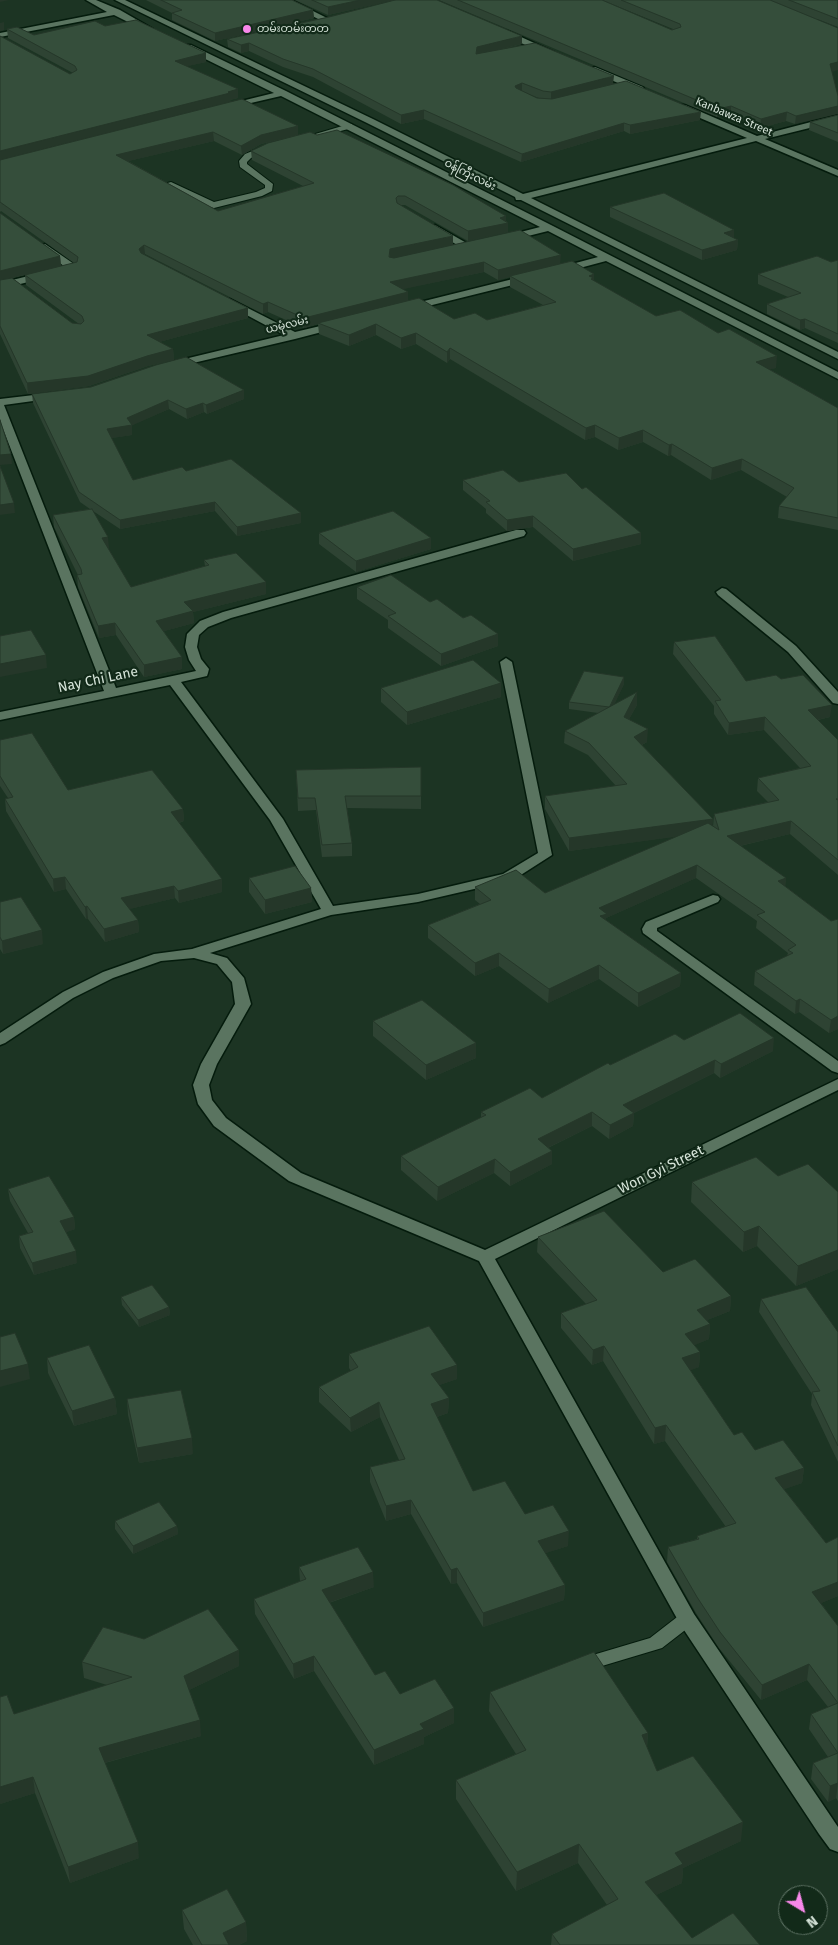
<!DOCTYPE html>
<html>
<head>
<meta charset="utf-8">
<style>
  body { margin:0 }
  #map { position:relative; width:838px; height:1945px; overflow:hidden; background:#1c3423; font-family:"Fira Sans",sans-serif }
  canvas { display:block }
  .north { position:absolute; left:778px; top:1885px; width:50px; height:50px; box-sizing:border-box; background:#122a19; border:1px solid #607466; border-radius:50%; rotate:143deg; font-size:14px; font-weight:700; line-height:20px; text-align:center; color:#d6e4d9 }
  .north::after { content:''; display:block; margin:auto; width:18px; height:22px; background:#f888ea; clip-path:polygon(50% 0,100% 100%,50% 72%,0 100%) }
</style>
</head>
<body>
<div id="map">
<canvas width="838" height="1945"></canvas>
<div class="north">N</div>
</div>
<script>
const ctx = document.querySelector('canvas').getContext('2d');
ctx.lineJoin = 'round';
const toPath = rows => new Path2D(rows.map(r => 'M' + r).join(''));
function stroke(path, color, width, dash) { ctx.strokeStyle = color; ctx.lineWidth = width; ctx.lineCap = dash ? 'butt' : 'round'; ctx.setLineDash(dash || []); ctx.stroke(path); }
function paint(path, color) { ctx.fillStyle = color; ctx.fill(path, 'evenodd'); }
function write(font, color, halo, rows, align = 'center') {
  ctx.font = font + ' "Fira Sans","Noto Sans Myanmar",sans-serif'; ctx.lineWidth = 4.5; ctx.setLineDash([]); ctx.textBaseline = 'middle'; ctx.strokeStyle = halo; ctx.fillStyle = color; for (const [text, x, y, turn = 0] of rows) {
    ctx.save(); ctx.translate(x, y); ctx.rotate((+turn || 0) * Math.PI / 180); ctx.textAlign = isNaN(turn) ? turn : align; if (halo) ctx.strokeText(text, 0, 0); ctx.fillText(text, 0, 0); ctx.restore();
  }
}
const service = toPath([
  [349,124,352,124,352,128,299,142,295,140,349,124],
  [265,146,272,148,251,158,247,162,247,164,273,184,272,191,262,196,214,208,204,206,164,184,171,182,214,202,256,192,265,188,265,185,240,167,239,161,245,154,265,146],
  [687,1612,693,1614,696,1619,693,1624,662,1648,582,1672,576,1670,573,1665,576,1660,650,1638,681,1614,687,1612]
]);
const minor = toPath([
  [86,0,96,0,120,10,153,29,146,31,114,15,0,37,0,33,107,12,86,0],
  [115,0,125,0,373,119,523,194,747,138,679,109,679,105,685,105,757,136,838,115,838,121,765,139,838,170,838,176,756,141,531,198,838,352,838,359,521,200,516,200,515,197,367,123,115,0],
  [281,0,291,0,333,21,326,23,281,0],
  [502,31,508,31,554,52,547,54,502,35,502,31],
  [185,45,191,45,286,91,553,226,838,372,838,379,606,261,561,273,557,272,557,268,598,257,548,231,508,241,505,240,505,236,540,227,281,96,225,109,225,105,274,93,185,49,185,45],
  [595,67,643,87,644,89,637,91,592,72,592,68,595,67],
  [435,225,470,245,472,247,470,249,464,249,432,230,430,228,435,225],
  [45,244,77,266,77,270,0,289,0,283,65,267,42,249,42,245,45,244],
  [529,275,533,276,533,280,408,311,403,308,404,306,529,275],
  [230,299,295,332,337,322,342,325,341,327,295,339,172,368,168,367,167,365,168,363,284,335,226,304,225,302,230,299],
  [51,393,56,396,55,398,4,405,116,688,196,671,189,660,185,647,187,634,200,621,223,612,516,530,524,530,526,533,524,536,231,618,208,627,199,635,197,647,201,659,209,669,208,673,207,676,181,682,283,819,333,906,418,894,503,874,538,853,500,662,506,658,512,662,552,855,513,880,418,902,331,915,210,953,227,958,244,978,251,1004,217,1064,209,1085,212,1100,226,1118,301,1173,485,1250,838,1079,838,1090,495,1259,694,1614,838,1827,838,1852,830,1849,819,1834,680,1624,479,1261,289,1181,214,1126,198,1104,193,1085,201,1064,235,1004,232,982,217,964,194,958,161,961,113,978,73,998,5,1043,0,1045,0,1033,63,992,103,972,154,954,192,949,321,909,270,820,170,685,0,720,0,712,104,691,0,421,0,399,51,393],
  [722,588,726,589,796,646,838,692,838,704,833,703,788,652,718,595,716,592,722,588],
  [713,895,718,896,720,899,718,902,657,928,657,931,838,1061,838,1073,832,1071,643,933,642,929,646,922,713,895]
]);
stroke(service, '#041b0c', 2);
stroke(minor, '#041b0c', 3);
paint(service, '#5a7460');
paint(minor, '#5a7460');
paint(toPath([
  [146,0,292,0,313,10,314,18,215,41,172,20,172,13],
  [295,0,395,0,328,15],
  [439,0,602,0,672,30,673,29,602,0,838,0,838,27,817,19,832,72,795,124,786,121,760,128,731,115,717,117],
  [329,17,522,44,500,50,613,84,700,120,630,134,624,131,521,162,424,119,401,124,313,77,283,67,249,51,241,53,228,47,227,39],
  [526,93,541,99,537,98],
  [105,26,206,53,206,62,187,66,238,98,230,100,231,102,298,126,298,135,317,135,506,216,506,221,508,223,508,232,468,241,405,205,401,205,453,245,560,264,594,274,594,281,656,316,776,368,769,369,838,408,838,530,778,518,779,506,787,497,741,470,711,480,671,455,668,456,643,442,618,450,595,437,585,440,450,359,447,363,416,344,401,349,376,335,349,346,319,334,318,324,304,328,268,312,263,314,145,254,144,255,248,308,248,318,159,342,173,349,174,360,148,366,89,386,28,394,0,334,0,213,60,256,61,266,74,263,1,211,0,212,0,36,70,74,73,73,8,38,7,29,34,35],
  [291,137,251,151,252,160,303,186,218,211,128,161,214,141,242,155,261,144],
  [57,267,25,275,26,285,79,324,72,323,12,278],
  [484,272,498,280,510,277,510,287,543,305,487,320,454,319,408,301,408,292,402,289],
  [838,115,838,142,809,130,810,122],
  [610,207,738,240,737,250,702,260,610,217],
  [838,260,838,343,805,328,800,330,767,314,767,304,788,297,758,284,758,274,831,262],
  [32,394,244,399,207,414,204,412,187,419,169,409,132,425,132,435,111,438,133,480,186,471,301,513,301,523,237,536,215,511,120,529,93,511,109,548,108,548,131,587,205,566,204,560,266,582,266,594,193,612,194,623,164,631,182,669,144,677,116,635,99,638,78,587,77,575,78,575,54,527,53,515,90,509,80,502,33,403],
  [463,480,519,482,582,489,641,533,641,544,573,561,533,527,507,531,486,513,486,509,463,490],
  [319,533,431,538,431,549,356,572,319,544],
  [357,587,430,602,498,634,498,646,441,666,388,628,388,620,357,599],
  [674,642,746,681,781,679,830,717,818,720,838,740,838,875,790,834,740,846,786,878,785,886,831,921,838,919,838,1029,829,1033,799,1012,795,1014,754,985,755,971,787,956,788,953,756,928,757,921,696,878,606,918,606,920,681,973,680,986,638,1007,599,979,548,1003,499,966,475,976,428,938,428,925,480,904,475,900,475,887,545,893,679,836,569,851,545,809,545,796,616,786,588,755,564,743,565,731,598,713,569,709,569,702,624,677,624,684,614,704,637,705,629,719,647,742,642,745,713,819,712,826,713,827,714,814,768,802,757,791,758,778,800,768,764,730,728,735,714,714,714,706,673,654],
  [381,688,501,697,407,725,381,702],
  [0,740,68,790,183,809,184,821,179,823,222,892,179,903,175,898,129,909,138,920,139,932,105,942,88,919,86,919,66,889,54,892,6,811,5,799,8,798,0,786],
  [421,767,421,809,347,808,352,843,352,856,322,857,316,810,298,811,296,770],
  [249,878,311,888,312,902,265,914,249,892],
  [0,902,43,944,3,954,0,949],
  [373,1021,476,1043,476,1058,426,1080,373,1036],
  [684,1040,773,1051,720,1078,714,1073,634,1113,633,1126,609,1139,592,1126,548,1148,552,1151,552,1164,510,1186,494,1173,437,1201,401,1170,401,1156,481,1118,481,1112,542,1098,610,1065],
  [778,1176,838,1192,838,1269,796,1286,757,1246,743,1252,691,1202,692,1182],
  [8,1189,74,1217,75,1229,66,1232,77,1263,34,1275,20,1248,19,1236,28,1233,10,1201],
  [538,1237,663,1272,731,1296,730,1311,707,1320,710,1324,709,1339,694,1345,700,1352,699,1367,690,1370,734,1435,755,1450,804,1468,802,1483,784,1489,826,1543,838,1537,838,1596,821,1603,838,1626,838,1801,836,1798,828,1802,811,1779,813,1763,828,1757,809,1729,811,1714,828,1707,807,1680,761,1700,719,1648,696,1613,667,1562,668,1547,697,1539,697,1536,726,1527,665,1441,654,1444,603,1361,592,1365,561,1328,561,1313,586,1304,537,1252],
  [121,1297,169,1307,170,1315,139,1327,122,1305],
  [761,1299,838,1332,838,1468,838,1462,811,1405,812,1394,759,1312],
  [349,1354,457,1379,439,1385,449,1398,448,1413,437,1417,473,1491,525,1514,568,1546,545,1553,565,1585,564,1600,483,1627,457,1583,451,1584,411,1514,386,1521,370,1482,370,1467,399,1460,380,1417,351,1432,319,1402,319,1387,351,1371,349,1368],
  [47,1358,115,1398,117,1414,74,1426,48,1373],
  [127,1399,193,1454,139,1463,128,1415],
  [115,1521,177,1526,178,1534,133,1554,115,1529],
  [299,1567,374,1587,329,1603,375,1675,400,1694,454,1708,454,1723,424,1737,424,1744,374,1765,314,1671,294,1679,255,1614,254,1599,300,1582],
  [144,1639,239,1650,239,1666,189,1690,201,1736,105,1763,139,1858,70,1883,35,1793,0,1804,0,1697,14,1714,107,1685,84,1678,82,1662],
  [490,1692,648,1733,647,1747,657,1771,741,1841,683,1868,682,1883,656,1895,692,1938,760,1945,551,1945,552,1934,607,1905,578,1863,516,1891,456,1799,456,1780,516,1754,489,1711],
  [182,1910,246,1922,247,1941,239,1945,193,1945,184,1929]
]), '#2e4333');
paint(toPath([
  [0,0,9,0,0,2],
  [360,0,395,0,328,15,328,7],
  [313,10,314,18,215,41,215,33],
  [4,22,4,30,0,31,0,23],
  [522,36,522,44,477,55,476,62,477,47],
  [249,43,249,51,241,53,241,45],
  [206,53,206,62,175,69,175,61],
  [838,62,838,70,829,73,830,64],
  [614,76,613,84,551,100,551,92],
  [522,83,522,91,515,94,515,86],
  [238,89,238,98,230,100,231,102,0,160,0,151],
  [731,106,731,115,717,117,718,109],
  [838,106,838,114,795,124,796,116],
  [424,110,424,119,401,124,401,115],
  [701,112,700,120,630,134,630,125],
  [787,112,786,121,760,128,761,119],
  [624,123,624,131,521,162,522,154],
  [298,126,298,135,261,144,242,155,241,146,261,135],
  [213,132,214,141,116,164,116,155],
  [506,216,506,223,508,223,508,232,468,241,468,231,500,218],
  [734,230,734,240,724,233],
  [453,236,453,245,390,259,390,249],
  [738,240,737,250,702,260,702,250],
  [144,245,145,254,139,258,139,249],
  [561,255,560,264,510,276,510,277,498,280,498,270],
  [60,256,61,266,0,281,0,271],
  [484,262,484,272,390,292,390,282],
  [594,274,594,289,589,276],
  [408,292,408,302,318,323,318,324,304,328,304,318],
  [268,302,268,312,263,314,263,304],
  [248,308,248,318,148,345,147,335],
  [805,319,805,328,800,330,800,320],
  [376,324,376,335,349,346,349,335],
  [416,333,416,344,401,349,401,338],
  [450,348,450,359,447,363,447,352],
  [173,349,174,360,148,366,89,386,28,394,27,383],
  [777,356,776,368,755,373,756,362],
  [244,390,244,399,207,414,206,405],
  [168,400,169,409,131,426,132,425,132,435,107,439,107,429,127,418],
  [203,403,204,412,187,419,186,409],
  [595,425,595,437,585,440,586,428],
  [643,430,643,442,618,450,619,438],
  [672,444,671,455,668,456,669,445],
  [11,454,12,464,0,465,0,455],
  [742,459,741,470,711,480,712,468],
  [215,502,215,511,120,529,120,520],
  [14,503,15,513,0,515,0,505],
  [301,513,301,523,237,536,237,527],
  [533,516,533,527,507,531,507,520],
  [641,533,641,544,573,561,573,549],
  [108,537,109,548,102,549,102,538],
  [431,538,431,549,356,572,356,561],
  [266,582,266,594,193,612,194,623,157,633,156,621,184,602],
  [115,623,116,635,99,638,98,626],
  [498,634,498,646,441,666,441,654],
  [46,655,47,668,0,677,0,664],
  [182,657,182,669,144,677,144,665],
  [624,677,624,684,610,714,610,707],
  [501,683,501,697,407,725,407,712],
  [637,692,637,705,623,730,624,717],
  [832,705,830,717,807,722,808,710],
  [765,717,764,730,728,735,729,723],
  [648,729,647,742,634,749,634,737],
  [183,809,184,821,172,824,171,812],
  [713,819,712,832,569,851,569,838],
  [791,821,790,834,726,849,727,836],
  [697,865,696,878,606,918,606,927,600,929,599,908],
  [65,877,66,889,54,892,53,879],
  [786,878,785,891,778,881],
  [222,879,222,892,179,903,178,891],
  [174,886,175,898,122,911,121,898],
  [311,888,312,902,265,914,265,900],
  [87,906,88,919,86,919,85,907],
  [138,920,139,932,105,942,104,929],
  [42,930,43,944,3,954,2,941],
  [499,953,499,966,475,976,475,963],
  [599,965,599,979,548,1003,549,989],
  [681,973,680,986,638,1007,638,993],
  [800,999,799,1012,795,1014,796,1001],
  [838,1016,838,1029,829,1033,831,1020],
  [774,1038,773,1051,720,1078,721,1064],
  [476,1043,476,1058,426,1080,426,1065],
  [715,1060,714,1073,634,1113,633,1126,609,1139,610,1125,623,1105],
  [592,1112,592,1126,537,1153,538,1139],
  [552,1151,552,1164,510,1186,510,1172],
  [495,1159,494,1173,437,1201,438,1187],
  [74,1217,75,1229,62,1234,60,1221],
  [759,1226,757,1246,743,1252,744,1232],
  [838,1250,838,1269,796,1286,798,1266],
  [76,1251,77,1263,34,1275,32,1263],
  [731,1296,730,1311,695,1325,697,1310],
  [169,1307,170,1315,139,1327,138,1320],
  [710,1324,709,1339,684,1350,685,1334],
  [604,1346,603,1361,592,1365,593,1350],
  [700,1352,699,1367,681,1374,682,1358],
  [28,1364,30,1379,0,1387,0,1371],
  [457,1365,457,1379,431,1388,431,1374],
  [115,1398,117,1414,74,1426,72,1411],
  [449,1398,448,1413,431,1419,431,1404],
  [379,1402,380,1417,351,1432,350,1418],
  [666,1425,665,1441,654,1444,655,1428],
  [192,1438,193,1454,139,1463,137,1448],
  [804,1468,802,1483,774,1493,775,1478],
  [411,1500,411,1514,386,1521,386,1506],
  [177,1526,178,1534,133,1554,133,1546],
  [569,1531,568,1546,537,1556,538,1541],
  [457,1568,457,1583,451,1584,451,1570],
  [373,1572,374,1587,322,1605,322,1590],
  [838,1582,838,1596,810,1608,812,1592],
  [565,1585,564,1600,483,1627,483,1613],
  [239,1650,239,1666,185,1692,184,1676],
  [314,1656,314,1671,294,1679,293,1664],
  [809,1664,807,1680,761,1700,762,1685],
  [454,1708,454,1723,424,1737,424,1744,374,1765,374,1750,420,1724],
  [200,1720,201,1736,100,1764,99,1748],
  [648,1733,646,1752,642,1735],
  [33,1777,35,1793,0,1804,0,1787],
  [838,1783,836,1798,828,1802,830,1786],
  [743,1822,741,1841,683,1868,682,1883,644,1901,645,1882,675,1853],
  [138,1842,139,1858,70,1883,68,1867],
  [579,1844,578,1863,516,1891,517,1872],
  [246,1922,247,1941,239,1945,224,1945,223,1933]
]), '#253729');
const building = toPath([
  [161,0,292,0,313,10,215,33,172,13,182,10,161,0],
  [312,0,360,0,328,7,312,0],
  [395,0,437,0,522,36,477,47,476,54,535,43,614,76,551,92,543,91,522,83,515,86,516,88,537,98,552,99,626,81,701,112,630,125,624,123,522,154,424,110,401,115,313,69,283,59,249,43,241,45,227,39,329,17,395,0],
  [458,0,602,0,672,30,681,27,680,24,621,0,770,0,838,28,838,62,830,64,838,96,838,106,796,116,787,112,761,119,731,106,718,109,458,0],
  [789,0,838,0,838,19,789,0],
  [136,20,206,53,175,61,238,89,228,92,230,93,0,151,0,36,70,74,77,70,75,66,7,29,17,27,34,35,95,21,105,26,136,20],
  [242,99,298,126,261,135,241,146,213,132,116,155,218,211,314,183,251,151,268,143,310,132,317,135,337,130,453,185,506,216,500,218,508,223,468,231,405,196,398,196,396,198,397,203,453,236,390,249,389,257,394,258,520,230,561,255,498,270,484,262,390,282,408,292,304,318,268,302,263,304,144,245,139,249,141,253,248,308,147,335,173,349,147,356,88,376,27,383,0,326,0,280,12,278,72,323,81,324,84,321,82,316,25,275,77,262,78,257,0,202,0,160,242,99],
  [838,115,838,133,810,122,838,115],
  [664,193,734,230,724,233,738,240,702,250,610,207,664,193],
  [0,213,60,256,0,271,0,213],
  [817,256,831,262,838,260,838,334,805,319,800,320,767,304,801,293,758,274,817,256],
  [572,261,594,274,589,276,594,278,591,279,656,316,680,310,718,333,729,329,777,356,756,362,838,408,838,518,779,506,794,488,742,459,712,468,672,444,669,445,643,430,619,438,595,425,586,428,450,348,447,352,416,333,401,338,376,324,349,335,318,323,419,298,454,319,475,313,487,320,556,302,510,276,572,261],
  [186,357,244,390,206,405,203,403,186,409,168,400,127,418,132,425,107,429,133,480,182,467,186,471,231,459,301,513,237,527,215,502,120,520,79,492,32,394,91,387,156,365,186,357],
  [0,420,11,454,0,455,0,420],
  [0,466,14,503,0,505,0,466],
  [503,470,519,482,566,473,582,489,586,487,641,533,573,549,533,516,507,520,486,502,490,501,463,480,503,470],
  [92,509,108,537,102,538,131,587,209,565,204,560,236,553,266,582,184,602,193,611,156,621,182,657,144,665,115,623,98,626,77,575,82,574,81,569,53,515,92,509],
  [393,511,431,538,356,561,319,533,393,511],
  [391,575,430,602,437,599,463,618,471,615,498,634,441,654,388,616,396,613,357,587,391,575],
  [31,630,46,655,0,664,0,636,31,630],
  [715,636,746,681,776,675,781,679,803,675,832,705,808,710,838,740,838,799,836,799,838,800,838,860,791,821,727,836,786,878,778,881,831,921,838,919,838,1016,831,1020,800,999,796,1001,755,971,793,953,788,950,796,945,757,915,765,912,697,865,599,908,607,914,600,916,681,973,638,993,599,965,549,989,499,953,475,963,428,925,491,900,475,887,516,870,545,893,708,823,719,830,714,814,779,800,758,778,811,766,765,717,729,723,715,701,721,700,674,642,715,636],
  [473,660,501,683,407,712,381,688,473,660],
  [584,671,624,677,610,706,609,707,569,702,584,671],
  [637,692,624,717,648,729,634,737,713,819,569,838,545,796,627,784,589,743,565,731,637,692],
  [32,733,68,790,152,770,183,809,171,812,222,879,178,891,174,886,121,898,138,920,104,929,87,906,85,907,65,877,53,879,5,799,13,797,0,776,0,740,32,733],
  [421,767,421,796,345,796,352,843,322,845,315,798,298,798,296,770,421,767],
  [295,866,311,888,265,900,249,878,295,866],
  [21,897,42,930,2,941,0,937,0,902,21,897],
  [422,1000,476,1043,426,1065,373,1021,422,1000],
  [740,1013,774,1038,721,1064,715,1060,623,1105,634,1113,610,1125,592,1112,538,1139,552,1151,510,1172,495,1159,438,1187,401,1156,486,1115,481,1112,530,1088,542,1098,608,1063,610,1065,675,1034,684,1040,740,1013],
  [756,1157,778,1176,808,1164,838,1192,838,1250,798,1266,759,1226,744,1232,692,1182,756,1157],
  [49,1176,74,1217,60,1221,76,1251,32,1263,19,1236,33,1232,8,1189,49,1176],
  [604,1211,663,1272,695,1259,731,1296,697,1310,710,1324,685,1334,700,1352,682,1358,734,1435,742,1432,755,1450,783,1440,804,1468,775,1478,826,1543,838,1537,838,1582,812,1592,838,1626,838,1703,809,1664,762,1685,720,1632,697,1597,668,1547,699,1539,697,1536,736,1523,666,1425,655,1428,604,1346,593,1350,561,1313,597,1300,538,1237,604,1211],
  [152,1285,169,1307,138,1320,121,1297,152,1285],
  [806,1287,838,1332,838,1446,812,1392,820,1391,761,1299,806,1287],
  [429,1326,457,1365,431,1374,449,1398,431,1404,473,1491,505,1481,525,1514,553,1505,569,1531,538,1541,565,1585,483,1613,457,1568,451,1570,411,1500,386,1506,370,1467,405,1459,379,1402,350,1418,319,1387,358,1367,349,1354,429,1326],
  [15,1333,28,1364,0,1371,0,1337,15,1333],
  [89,1345,115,1398,72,1411,47,1358,89,1345],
  [181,1390,192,1438,137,1448,127,1399,181,1390],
  [159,1502,177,1526,133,1546,115,1521,159,1502],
  [358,1547,373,1572,322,1590,375,1675,385,1671,400,1694,435,1679,454,1708,420,1724,424,1729,374,1750,314,1656,293,1664,254,1599,306,1579,299,1567,358,1547],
  [208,1609,239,1650,184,1676,200,1720,99,1748,138,1842,68,1867,33,1777,0,1787,0,1697,7,1695,14,1714,132,1677,82,1662,103,1627,144,1639,208,1609],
  [594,1652,648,1733,642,1735,657,1771,693,1756,743,1822,675,1853,683,1864,645,1882,692,1938,733,1913,760,1945,560,1945,552,1934,618,1899,579,1844,517,1872,456,1780,526,1750,490,1692,594,1652],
  [838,1703,838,1753,811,1714,838,1703],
  [838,1753,838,1783,830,1786,813,1763,838,1753],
  [227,1889,246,1922,223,1933,229,1945,202,1945,182,1910,227,1889]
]);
paint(building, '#354e3b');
stroke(building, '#253729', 1);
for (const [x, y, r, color] of [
  [247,29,5,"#f888ea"]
]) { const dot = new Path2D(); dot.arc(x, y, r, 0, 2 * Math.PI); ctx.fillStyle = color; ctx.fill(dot); stroke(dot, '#122a19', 2); }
write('11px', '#d6e4d9', '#122a19', [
  ["တမ်းတမ်းတတ",257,29]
], 'left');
write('11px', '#d6e4d9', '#122a19', [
  ["Kanbawza Street",734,117,23],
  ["ဝန်ကြီးလမ်း",470,175,27],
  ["ယမုံလမ်း",287,325,-14]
]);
write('14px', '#d6e4d9', '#122a19', [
  ["Nay Chi Lane",98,680,-12],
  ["Won Gyi Street",661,1170,-26]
]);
</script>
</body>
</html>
